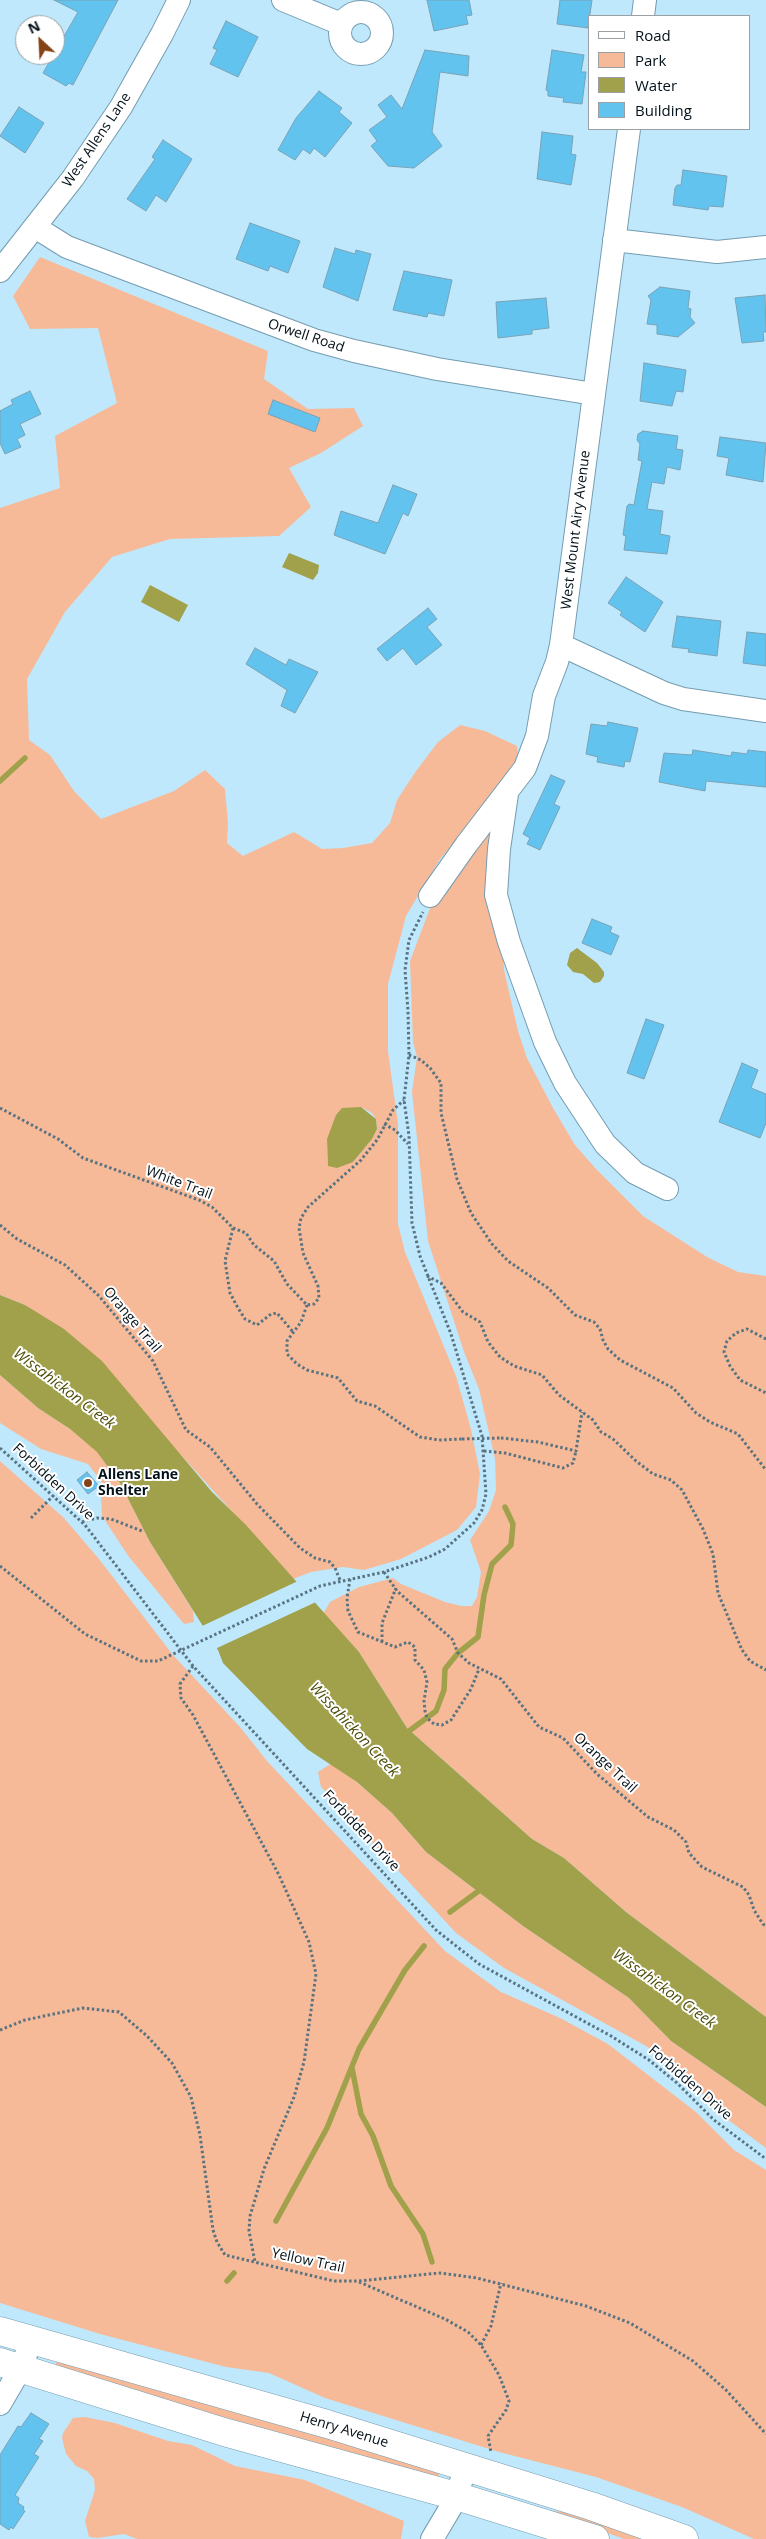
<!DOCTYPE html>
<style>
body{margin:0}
#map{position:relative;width:766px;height:2539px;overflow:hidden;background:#bfe8fd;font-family:"Open Sans",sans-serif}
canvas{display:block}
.legend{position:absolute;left:588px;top:15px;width:162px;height:115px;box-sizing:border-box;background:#fff;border:1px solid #9aa0a3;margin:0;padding:6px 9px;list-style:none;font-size:15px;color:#031118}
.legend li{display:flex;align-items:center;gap:10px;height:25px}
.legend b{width:25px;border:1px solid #9aa0a3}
.north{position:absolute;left:15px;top:15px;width:50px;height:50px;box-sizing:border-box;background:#fff;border:1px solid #9aa0a3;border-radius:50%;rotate:335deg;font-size:14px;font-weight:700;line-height:20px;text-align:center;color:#031118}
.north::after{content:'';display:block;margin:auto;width:18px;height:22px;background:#854215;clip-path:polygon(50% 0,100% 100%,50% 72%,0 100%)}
</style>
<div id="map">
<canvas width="766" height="2539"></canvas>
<ul class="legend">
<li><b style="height:6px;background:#fff"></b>Road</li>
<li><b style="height:14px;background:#f7ba99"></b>Park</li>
<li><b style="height:14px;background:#a0a14a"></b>Water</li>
<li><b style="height:14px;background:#62c3ef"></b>Building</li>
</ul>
<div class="north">N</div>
</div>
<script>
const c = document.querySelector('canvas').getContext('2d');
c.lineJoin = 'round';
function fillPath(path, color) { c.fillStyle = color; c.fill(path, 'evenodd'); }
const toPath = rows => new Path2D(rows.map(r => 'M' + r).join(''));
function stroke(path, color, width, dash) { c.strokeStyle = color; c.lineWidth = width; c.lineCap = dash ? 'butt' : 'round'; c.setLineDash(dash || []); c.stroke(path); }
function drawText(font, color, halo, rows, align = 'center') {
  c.font = font + ' "Open Sans",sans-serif'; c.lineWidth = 4; c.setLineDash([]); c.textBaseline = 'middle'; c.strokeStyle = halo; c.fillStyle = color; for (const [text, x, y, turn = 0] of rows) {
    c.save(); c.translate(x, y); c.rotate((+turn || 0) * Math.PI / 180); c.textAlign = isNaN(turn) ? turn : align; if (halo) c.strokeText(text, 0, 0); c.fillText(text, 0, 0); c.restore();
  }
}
const green = toPath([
 [40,257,268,351,264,379,308,409,354,408,363,426,321,453,289,468,311,507,279,536,170,539,112,557,65,612,27,679,29,740,50,755,74,791,101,819,174,791,205,770,225,789,228,823,227,843,243,856,294,832,322,849,343,848,372,843,390,823,397,800,416,771,438,742,460,725,485,731,517,746,518,758,507,779,440,859,406,916,388,984,388,1051,398,1124,398,1224,405,1252,456,1376,471,1429,480,1474,476,1507,457,1530,401,1559,364,1570,343,1567,311,1572,293,1579,181,1455,25,1305,0,1295,0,508,60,488,55,436,117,403,98,328,30,329,13,296],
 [361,1107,372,1113,376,1119,377,1129,372,1139,353,1162,328,1166,327,1139],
 [498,811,504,970,518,1031,527,1058,553,1108,575,1145,596,1169,643,1216,707,1257,738,1272,766,1276,766,2017,626,1912,564,1858,532,1839,407,1728,359,1652,323,1614,330,1602,359,1587,393,1578,401,1584,445,1602,461,1606,472,1606,477,1597,481,1572,470,1540,489,1511,496,1490,495,1459,479,1389,464,1352,428,1241,412,1092,417,1057,413,1042,410,961,432,903],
 [0,1375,38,1408,70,1429,97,1451,120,1483,150,1542,193,1611,194,1622,184,1624,129,1557,102,1516,101,1498,104,1485,88,1464,41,1449,0,1423],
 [0,1461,64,1518,99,1559,173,1655,240,1727,267,1761,445,1951,501,1992,560,2018,608,2044,696,2112,734,2150,766,2170,766,2539,754,2539,682,2507,596,2477,499,2452,325,2398,269,2373,226,2367,100,2334,0,2303],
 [332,1763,357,1782,392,1813,426,1852,523,1926,629,1998,671,2041,766,2107,766,2148,727,2119,687,2078,646,2046,504,1968,456,1933,321,1787,318,1772],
 [57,2361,190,2394,439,2472,439,2475,438,2477,341,2456,55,2366],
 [85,2417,115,2423,168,2441,192,2445,235,2466,305,2480,404,2521,401,2539,137,2539,124,2534,98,2538,89,2537,85,2521,95,2490,94,2479,87,2471,76,2466,66,2454,62,2438,63,2433,73,2418],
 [543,2510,584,2514,658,2539,624,2539]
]);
const water = toPath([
 [289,553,319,565,318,573,313,580,282,567],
 [150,585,188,605,179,622,141,602],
 [577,948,597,963,604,972,604,976,600,982,594,983,583,974,573,972,567,965,570,953],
 [361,1107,376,1119,377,1129,372,1139,353,1162,337,1168,328,1166,327,1139,336,1115,342,1108],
 [0,1295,25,1305,64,1329,102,1361,212,1492,246,1525,359,1652,407,1728,532,1839,564,1858,626,1912,766,2017,766,2107,671,2041,629,1998,523,1926,426,1852,392,1813,357,1782,307,1749,223,1663,218,1650,150,1542,120,1483,97,1452,70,1429,38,1408,0,1375]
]);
const pier = toPath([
 [298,1581,316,1602,215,1649,200,1627]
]);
const stream = toPath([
 [0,781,25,758],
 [405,1734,436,1711,444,1690,445,1669,458,1653,478,1637,484,1595,492,1564,511,1545,513,1524,505,1507],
 [450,1912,484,1887],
 [352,2068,361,2114,373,2136,391,2186,423,2234,432,2262],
 [276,2221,327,2128,359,2049,405,1970,424,1946],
 [227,2281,234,2273]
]);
const building = toPath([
 [54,0,118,0,73,85,69,83,66,86,43,73,78,12,54,0],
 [427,0,469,0,472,15,466,16,468,24,434,31,427,0],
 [560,0,592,0,588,28,557,24,560,0],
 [226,21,258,37,238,77,210,64,217,50,213,48,226,21],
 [425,50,469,56,468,76,440,72,432,132,442,146,414,168,388,166,371,146,377,141,369,130,387,117,378,105,391,95,402,109,425,50],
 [552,50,584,55,581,72,586,72,582,104,563,102,564,98,548,96,548,91,546,90,552,50],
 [319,91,342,108,339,112,352,123,325,157,314,148,310,154,303,149,295,160,278,150,296,118,319,91],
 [19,107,44,123,25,153,0,136,19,107],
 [542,132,573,136,571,154,576,155,571,185,537,179,542,132],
 [163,140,192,159,166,202,156,195,146,211,127,199,155,159,152,157,163,140],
 [683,170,727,176,723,207,709,206,708,210,673,205,675,188,677,185,681,185,683,170],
 [250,223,300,241,288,273,270,266,268,271,236,259,250,223],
 [335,248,355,254,356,250,371,254,358,301,323,287,335,248],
 [404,271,452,280,444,316,428,313,427,317,393,310,404,271],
 [660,287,690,291,688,308,691,309,690,317,695,323,678,337,657,334,657,325,647,324,651,300,648,296,660,287],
 [765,295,766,332,763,332,764,341,742,343,735,298,765,295],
 [546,298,549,328,532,330,532,334,498,338,496,302,546,298],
 [644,363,686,370,683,392,676,391,672,406,640,401,644,363],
 [30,391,41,414,20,424,25,435,17,439,21,447,5,454,0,443,0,411,13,404,11,400,30,391],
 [273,400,320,418,315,432,268,414,273,400],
 [643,431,678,436,676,449,683,450,680,470,667,467,664,484,652,482,647,509,663,511,660,534,670,536,667,554,624,550,626,536,623,535,627,506,629,504,634,505,642,461,638,460,640,444,637,440,638,434,643,431],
 [720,437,766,443,763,482,726,475,729,458,717,456,720,437],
 [393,485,417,494,408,516,403,513,385,554,334,535,341,511,378,523,393,485],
 [626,577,663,602,645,632,620,615,622,612,608,603,626,577],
 [428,608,437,619,427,627,442,645,416,665,403,648,387,661,377,649,428,608],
 [677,616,721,621,717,656,688,652,689,649,672,647,677,616],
 [747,632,766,634,766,666,743,663,747,632],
 [255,648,286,665,289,659,318,672,295,713,281,706,287,690,246,664,255,648],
 [608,722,638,728,630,762,625,761,624,767,597,762,598,757,586,754,591,724,607,726,608,722],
 [693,750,731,756,732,752,747,754,748,750,766,752,766,787,706,781,705,791,659,782,664,753,692,755,693,750],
 [551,775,565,781,554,804,560,807,540,850,527,844,530,838,523,834,551,775],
 [592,919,612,927,610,932,619,936,611,955,582,943,592,919],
 [646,1019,664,1025,644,1079,627,1073,646,1019],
 [742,1063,758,1070,751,1088,766,1094,766,1123,760,1138,719,1122,742,1063],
 [87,1472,99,1486,88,1494,77,1480,87,1472],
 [31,2413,49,2424,39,2439,43,2441,34,2454,39,2457,15,2495,19,2498,18,2503,24,2507,23,2510,25,2511,13,2529,11,2527,9,2530,0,2524,0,2455,18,2426,21,2427,31,2413]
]);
const path = toPath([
 [409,1055,421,1060,430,1068,441,1083,441,1113,457,1179,471,1213,492,1244,508,1261,548,1288,575,1315,594,1322,600,1329,603,1340,608,1349,620,1360,673,1388,696,1413,710,1422,738,1434,766,1470],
 [0,1108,58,1139,83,1158,199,1200,212,1207,233,1228,246,1233,254,1245,274,1261,287,1284,307,1305,314,1304,319,1298,318,1286,303,1253,299,1228,301,1218,308,1207,361,1160,377,1140,393,1110,404,1100],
 [384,1124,395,1130,408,1144],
 [0,1225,17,1239,65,1265,99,1296,153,1361,186,1430,210,1447,257,1504,300,1548,315,1558,330,1562,335,1568,340,1580],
 [233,1228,225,1261,230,1293,238,1308,245,1319,257,1325,271,1314,277,1313,293,1332],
 [427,1276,441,1283,463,1312,480,1322,488,1342,500,1357,514,1366,542,1375,559,1395,593,1420,601,1432,613,1439,636,1461,653,1474,671,1480,682,1490,703,1529,713,1554,718,1593,742,1650,750,1661,766,1670],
 [307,1305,301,1322,287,1341,287,1354,297,1364,307,1370,338,1378,357,1401,375,1406,420,1437,439,1440,462,1439],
 [766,1339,747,1329,736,1333,727,1341,724,1352,730,1366,740,1380,766,1393],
 [501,1438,538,1442,576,1451,582,1412],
 [0,1448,85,1525,193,1666,436,1930,479,1964,611,2036,649,2060,677,2083,714,2120,766,2159],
 [484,1451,505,1453,563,1468,573,1463,576,1451],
 [31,1518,54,1495],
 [82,1522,97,1518,111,1519,142,1531],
 [0,1566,85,1634,141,1661,158,1661,320,1586,384,1572,429,1557,445,1549,474,1523,482,1510,486,1494,482,1436,451,1334,420,1256,412,1223,409,1136,404,1100,409,1055,408,1011,405,970,409,940,423,912],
 [384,1572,397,1591,452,1639,458,1653,469,1663,501,1679,539,1727,563,1738,597,1774,648,1817,674,1830,686,1842,689,1853,702,1867,743,1887,749,1895,754,1910,763,1924,766,1926],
 [350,1579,347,1598,348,1611,358,1632,395,1647,408,1642,415,1647,415,1660,424,1670,427,1682,424,1701,425,1711,427,1718,434,1724,442,1725,451,1720,471,1689,479,1669],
 [382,1642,382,1623,396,1588],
 [193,1666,180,1684,181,1698,193,1715,279,1875,309,1942,316,1974,304,2062,294,2097,264,2169,250,2216,249,2231,255,2262],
 [0,2030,25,2020,83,2008,119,2012,147,2036,172,2063,191,2097,200,2135,213,2230,217,2242,225,2255,334,2281,358,2281,440,2273,477,2278,586,2306,630,2323,693,2361,726,2390,766,2434],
 [359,2282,445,2319,468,2332,481,2345,499,2375,509,2401,506,2410,488,2436,491,2452],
 [481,2345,491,2326,501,2283]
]);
const minor = toPath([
 [283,0,341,24],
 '340 33a21 21 0 1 1 42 0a21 21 0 1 1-42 0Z',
 [643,16,645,0],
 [35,227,67,247,314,340,354,351,437,369,594,394],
 [614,240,717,252,766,247],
 [0,271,73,178,121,107,162,34,179,0],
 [561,645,664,693,683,699,766,711],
 [507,794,499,849,496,895,509,942,545,1042,565,1083,605,1144,635,1173,667,1189],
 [430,896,466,845,525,768,537,736,544,696,557,662,561,645,629,129],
 [0,2404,21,2368,31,2341],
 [432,2539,451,2507,466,2469]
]);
const major = toPath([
 [0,2331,327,2424,591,2506,684,2539],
 [0,2362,224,2432,456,2496,595,2539]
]);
const pathBridge = toPath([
 [462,1439,501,1438]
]);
const markers = [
 [88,1483,5,"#854215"]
];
const streetNames = [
 ["West Allens Lane",97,140,-56],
 ["Orwell Road",306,336,18],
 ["West Mount Airy Avenue",576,530,-83],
 ["White Trail",179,1183,21],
 ["Orange Trail",132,1320,50],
 ["Forbidden Drive",53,1482,43],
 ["Orange Trail",605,1763,43],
 ["Forbidden Drive",361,1831,47],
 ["Forbidden Drive",690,2083,41],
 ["Yellow Trail",308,2261,12],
 ["Henry Avenue",344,2430,17]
];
const poiNames = [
 ["Allens Lane",98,1475],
 ["Shelter",98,1491]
];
const waterNames = [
 ["Wissahickon Creek",64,1389,37],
 ["Wissahickon Creek",354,1730,47],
 ["Wissahickon Creek",664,1989,36]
];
fillPath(green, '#f7ba99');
fillPath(water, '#a0a14a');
fillPath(pier, '#bfe8fd');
stroke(stream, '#a0a14a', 5.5);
fillPath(building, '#62c3ef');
stroke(building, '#7aa2b5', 1);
stroke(minor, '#759caf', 24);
stroke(major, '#759caf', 29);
stroke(path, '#597380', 3, [2.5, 2.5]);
stroke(minor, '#fff', 22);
stroke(major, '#fff', 28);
stroke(pathBridge, '#597380', 3, [2.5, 2.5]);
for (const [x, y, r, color] of markers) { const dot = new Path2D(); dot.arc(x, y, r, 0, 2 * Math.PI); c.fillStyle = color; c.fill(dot); stroke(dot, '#fff', 2); }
drawText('14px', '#031118', '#fff', streetNames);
drawText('bold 14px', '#031118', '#fff', poiNames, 'left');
drawText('italic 15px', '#4e4e0a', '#fff', waterNames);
</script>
